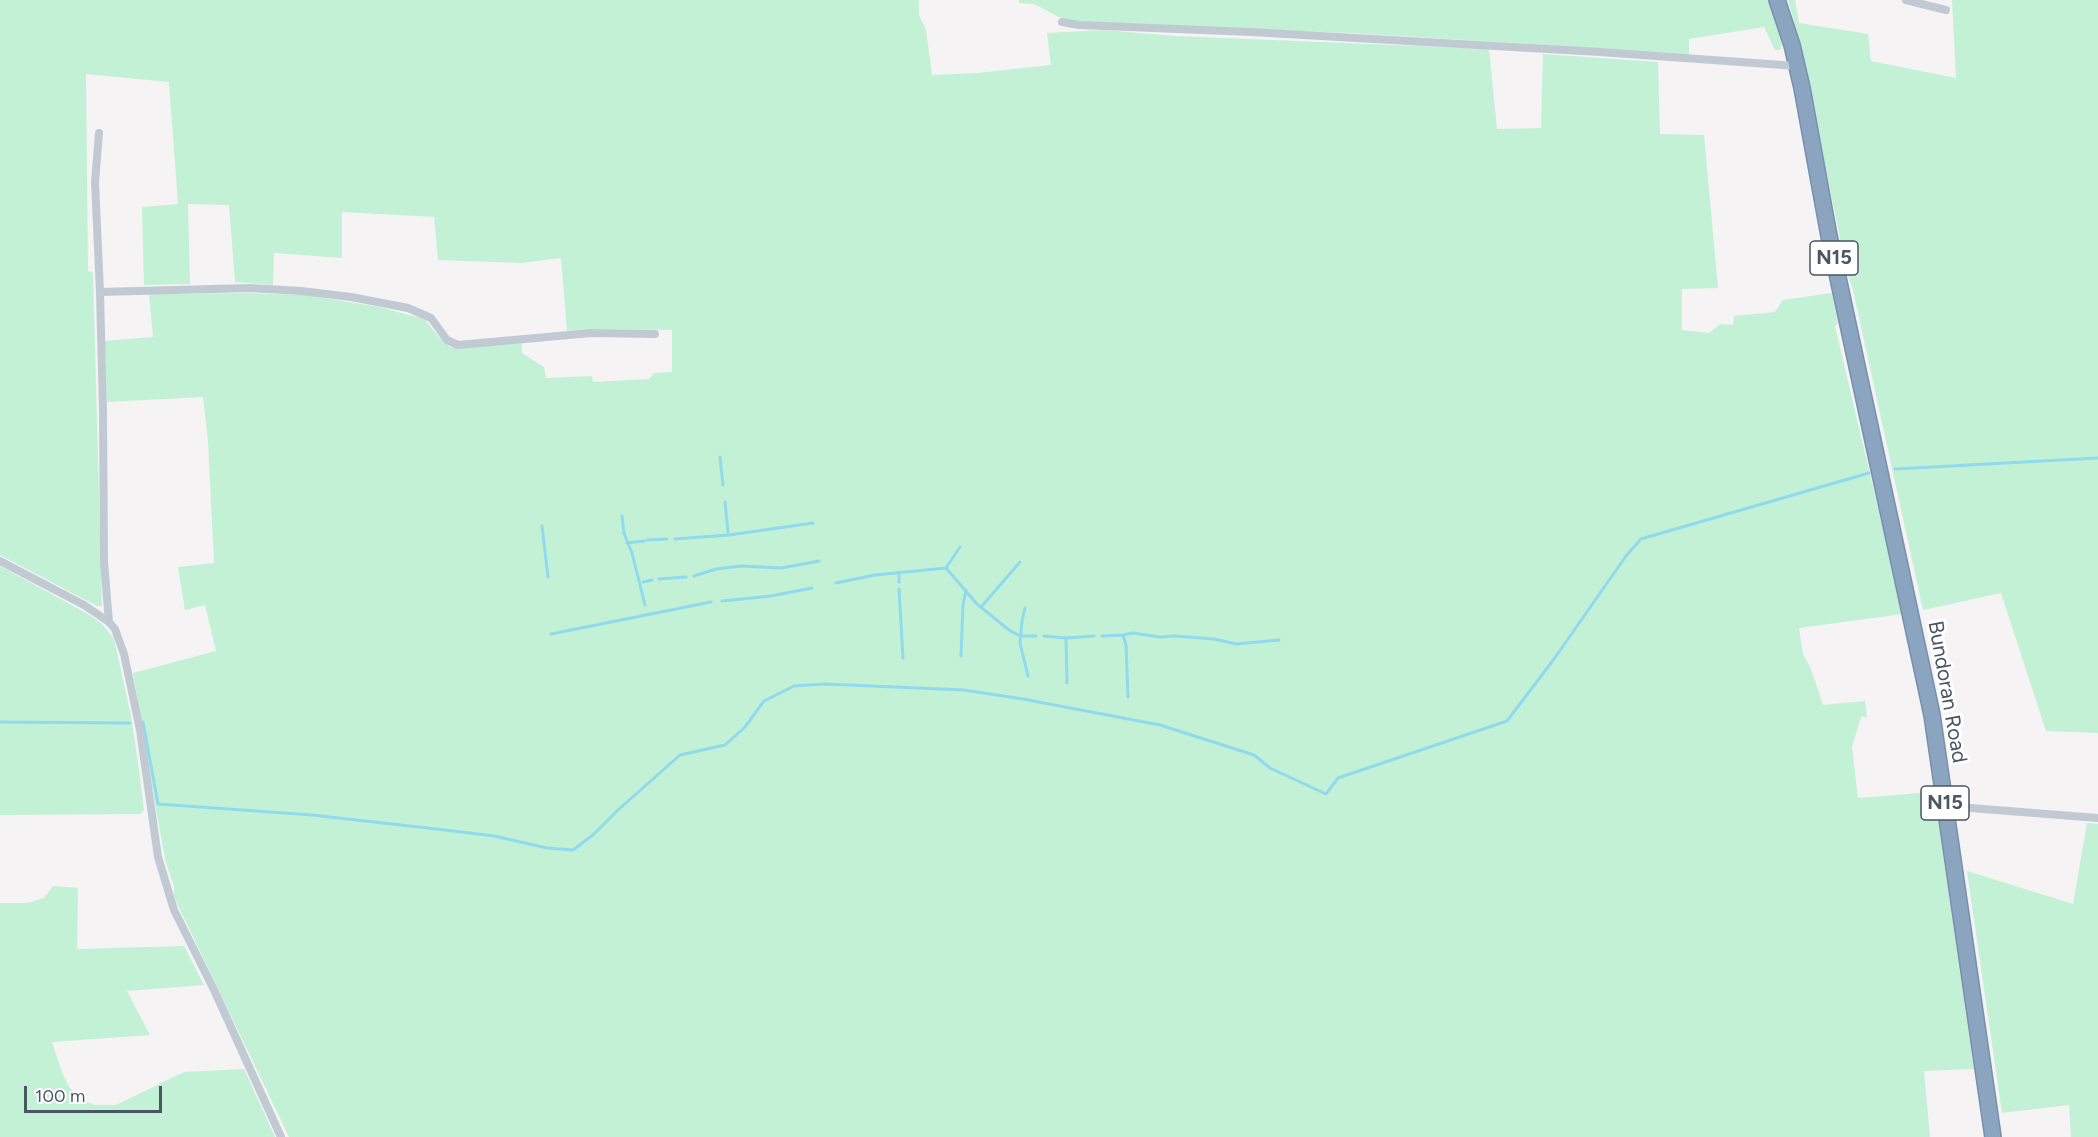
<!DOCTYPE html>
<style>
body{margin:0}
#map{position:relative;width:2098px;height:1137px;overflow:hidden;background:#f5f3f3;font-family:Figtree,sans-serif}
canvas{display:block}
.scale{position:absolute;left:24px;top:1086px;width:138px;height:27px;box-sizing:border-box;border:3px solid #4a5661;border-top:0;padding-left:8px;font-size:18px;line-height:21px;white-space:nowrap;color:#4a5661;-webkit-text-stroke:4px #fff;paint-order:stroke}
</style>
<div id="map">
<canvas width="2098" height="1137"></canvas>
<div class="scale">100 m</div>
</div>
<script>
const c = document.querySelector('canvas').getContext('2d');
c.lineJoin = 'round';
function fillPath(path, color) { c.fillStyle = color; c.fill(path, 'evenodd'); }
const toPath = rows => new Path2D(rows.map(r => 'M' + r).join(''));
function stroke(path, color, width, dash) { c.strokeStyle = color; c.lineWidth = width; c.lineCap = dash ? 'butt' : 'round'; c.setLineDash(dash || []); c.stroke(path); }
function drawText(font, color, halo, rows, align = 'center') {
  c.font = font + ' Figtree,sans-serif'; c.lineWidth = 6; c.setLineDash([]); c.textBaseline = 'middle'; c.strokeStyle = halo; c.fillStyle = color; for (const [text, x, y, turn = 0] of rows) {
    c.save(); c.translate(x, y); c.rotate((+turn || 0) * Math.PI / 180); c.textAlign = isNaN(turn) ? turn : align; if (halo) c.strokeText(text, 0, 0); c.fillText(text, 0, 0); c.restore();
  }
}
const green = toPath([
 [0,0,919,0,919,15,926,30,932,75,977,73,1051,65,1047,33,1104,30,1176,36,1489,49,1497,129,1541,128,1543,54,1658,62,1660,134,1704,135,1718,288,1682,289,1682,330,1709,333,1720,324,1733,325,1734,316,1775,312,1783,300,1832,293,1838,323,1835,326,1903,614,1799,628,1803,654,1811,669,1823,705,1865,701,1867,717,1861,717,1852,747,1858,798,1934,792,1974,1069,1924,1071,1930,1137,289,1137,174,897,174,886,166,863,156,810,133,673,216,651,205,605,185,610,178,567,214,563,208,441,203,397,107,402,105,341,153,337,149,294,244,293,305,295,379,307,424,319,439,337,450,347,522,343,522,353,544,367,546,378,592,376,593,382,649,379,654,373,672,372,672,330,591,329,567,331,561,258,521,263,438,260,434,217,342,212,342,258,274,253,273,285,235,282,229,205,188,204,190,284,144,285,142,207,178,204,169,82,86,74,88,271,93,273,102,606,97,606,0,555],
 [1019,0,1769,0,1782,45,1780,50,1775,50,1764,27,1689,39,1689,56,1532,44,1350,33,1084,22,1063,19,1034,4,1019,3],
 [1788,0,1795,0,1799,23,1868,34,1871,61,1956,78,1952,0,2098,0,2098,733,2046,731,2001,593,1923,610,1853,290,1847,272,1799,38],
 [0,566,88,614,102,624,114,639,131,716,139,770,144,810,140,814,0,815],
 [2087,823,2098,824,2098,1137,2071,1137,2069,1105,2002,1113,1967,871,2073,904],
 [53,886,78,888,77,949,184,946,204,985,127,991,150,1035,52,1042,62,1072,69,1087,80,1099,94,1105,116,1105,184,1072,244,1069,275,1137,0,1137,0,903,27,903,44,898]
]);
const stream = toPath([
 [720,457,723,485],
 [1895,469,2098,458],
 [725,502,728,532],
 [622,516,624,533,632,553,645,605],
 [542,526,548,577],
 [675,539,729,535,813,523],
 [647,540,667,539],
 [627,543,644,541],
 [946,568,977,604,1009,630,1020,636,1036,636],
 [899,572,899,582],
 [694,576,716,569,741,566,781,568,819,561],
 [659,579,686,577],
 [643,582,652,580],
 [836,583,875,575,946,568,960,547],
 [899,589,903,658],
 [722,601,771,596,812,588],
 [981,607,1020,562],
 [1025,608,1022,621,1020,643,1028,676],
 [551,634,711,602],
 [1123,635,1133,633,1160,637,1175,636,1214,639,1236,644,1279,640],
 [1044,636,1066,638,1094,636],
 [1102,636,1123,635,1126,645,1128,697],
 [1066,638,1067,683],
 [961,656,963,605,966,590],
 [0,722,130,723],
 [143,722,158,804,312,815,445,830,494,836,547,848,573,850,594,834,618,810,680,755,725,745,745,727,764,701,794,686,825,684,964,690,1023,699,1160,725,1254,755,1270,768,1326,794,1338,778,1507,721,1554,659,1626,556,1641,539,1869,473]
]);
const street = toPath([
 [1906,0,1946,10],
 [1062,22,1079,25,1251,32,1600,52,1797,66],
 [99,133,95,182,100,292],
 [0,561,84,605,109,622,115,629,124,654,140,730,158,857,174,910,215,992,281,1137],
 [109,622,104,562,103,410,100,292,250,288,301,291,351,297,408,308,431,318,447,340,458,345,591,333,655,334],
 [1945,806,2098,818]
]);
const highway = toPath([
 [1777,0,1792,45,1802,88,1829,236,1932,715,1993,1137]
]);
const shields = [
 [1834,258,48],
 [1945,803,48]
];
const shieldNames = [
 ["N15",1834,258],
 ["N15",1945,803]
];
const streetNames = [
 ["Bundoran Road",1947,692,80]
];
fillPath(green, '#c3f1d5');
stroke(stream, '#90daee', 3);
stroke(highway, '#7690ad', 18);
stroke(street, '#c1cad2', 8);
stroke(highway, '#8ba5c1', 15);
for (const [x, y, w] of shields) { const box = new Path2D(); box.roundRect(x - w / 2, y - 17, w, 34, 4.5); c.fillStyle = '#fff'; c.fill(box); stroke(box, '#4a5661', 1.5); }
drawText('bold 20px', '#4a5661', null, shieldNames);
drawText('21px', '#4a5661', '#fff', streetNames);
</script>
